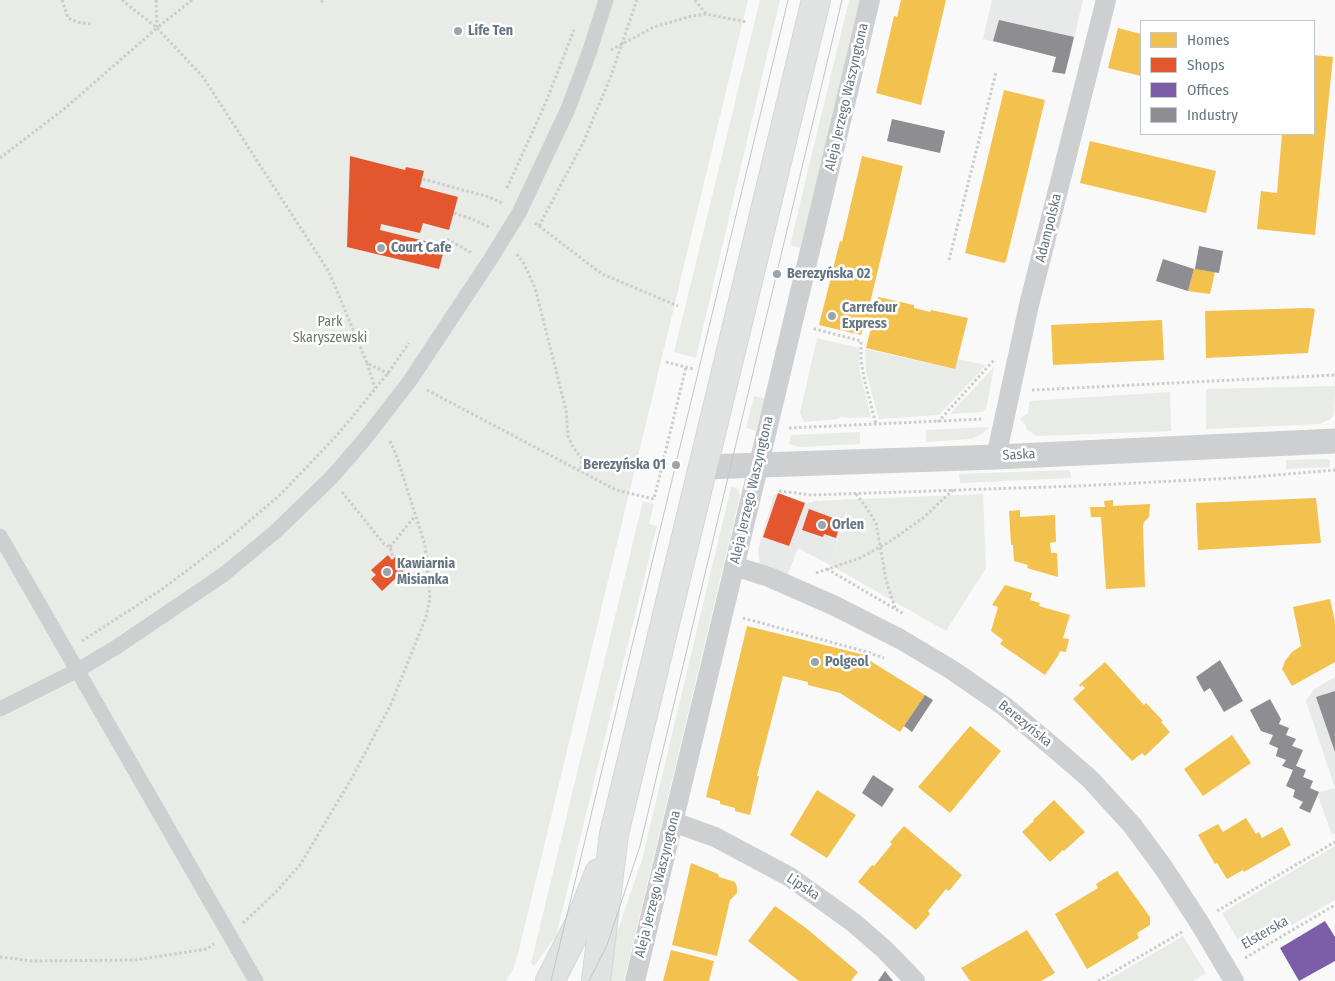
<!DOCTYPE html>
<meta charset="utf-8">
<style>
body{margin:0}
#map{position:relative;width:1335px;height:981px;overflow:hidden;background:#f9f9f9;font-family:"Fira Sans Condensed",sans-serif}
canvas{display:block}
.legend{position:absolute;left:1140px;top:20px;width:175px;height:115px;box-sizing:border-box;background:#fff;border:1px solid #c1c8cd;margin:0;padding:6px 9px;list-style:none;font-size:15px;color:#657683}
.legend li{display:flex;align-items:center;gap:10px;height:25px}
.legend b{width:25px;border:1px solid #c1c8cd}
</style>
<div id="map">
<canvas width="1335" height="981"></canvas>
<ul class="legend">
<li><b style="height:14px;background:#f2c14e"></b>Homes</li>
<li><b style="height:14px;background:#e4572e"></b>Shops</li>
<li><b style="height:14px;background:#7b5ea7"></b>Offices</li>
<li><b style="height:14px;background:#8d8d92"></b>Industry</li>
</ul>
</div>
<script>
const c = document.querySelector('canvas').getContext('2d');
c.lineJoin = 'round';
function fillPath(path, color) { c.fillStyle = color; c.fill(path, 'evenodd'); }
const toPath = rows => new Path2D(rows.map(r => 'M' + r).join(''));
function stroke(path, color, width, dash) { c.strokeStyle = color; c.lineWidth = width; c.lineCap = dash ? 'butt' : 'round'; c.setLineDash(dash || []); c.stroke(path); }
function drawText(font, color, halo, rows, align = 'center') {
  c.font = font + ' "Fira Sans Condensed",sans-serif'; c.lineWidth = 5; c.setLineDash([]); c.textBaseline = 'middle'; c.strokeStyle = halo; c.fillStyle = color; for (const [text, x, y, turn = 0] of rows) {
    c.save(); c.translate(x, y); c.rotate((+turn || 0) * Math.PI / 180); c.textAlign = isNaN(turn) ? turn : align; if (halo) c.strokeText(text, 0, 0); c.fillText(text, 0, 0); c.restore();
  }
}
const built = toPath([
 [992,0,1083,0,1069,60,983,39],
 [778,493,805,503,850,499,830,565,798,548,787,577,760,567,758,549,774,495],
 [1335,677,1335,833,1332,835,1318,796,1319,792,1335,788,1306,701,1314,689]
]);
const green = toPath([
 [0,0,748,0,518,954,513,969,506,981,0,981],
 [760,0,780,0,696,358,674,352],
 [849,0,860,0,800,248,790,245],
 [817,338,859,348,860,372,871,417,848,418,841,417,837,419,804,422,800,413],
 [865,349,954,369,957,359,986,365,939,415,879,419,866,372],
 [994,367,986,410,981,412,950,414],
 [1335,386,1334,414,1331,419,1321,423,1321,424,1206,429,1206,389],
 [1170,392,1171,431,1037,436,1026,429,1027,427,1020,419,1028,413,1030,401],
 [754,396,764,398,756,431,746,428],
 [989,427,982,434,971,439,926,442,926,430],
 [860,432,860,444,798,447,789,444,791,435],
 [1327,459,1330,460,1330,467,1286,469,1286,460],
 [1068,470,1071,473,1071,478,960,483,959,474],
 [731,487,737,488,740,496,624,981,609,981,614,941,642,860],
 [983,494,986,568,946,631,830,565,847,512,827,510,826,512,811,506,813,501],
 [643,501,654,504,649,524,657,526,556,936,534,966,531,963],
 [1335,846,1335,900,1245,952,1222,913],
 [1183,936,1206,973,1193,981,1106,981]
]);
const homes = toPath([
 [901,0,946,0,921,105,876,93,894,16,897,17],
 [1118,28,1141,34,1141,76,1108,68],
 [1314,55,1333,57,1315,235,1257,229,1261,191,1277,193,1282,134,1314,134],
 [1004,90,1045,100,1006,261,1004,263,965,253],
 [1090,141,1216,171,1206,213,1080,183],
 [862,156,903,166,870,303,877,304,878,297,914,305,914,308,930,312,931,310,968,318,955,369,866,348,872,324,865,322,861,335,819,325,840,241,842,242],
 [1194,269,1215,272,1210,294,1188,291],
 [1309,308,1315,309,1308,353,1206,358,1205,311],
 [1162,320,1164,360,1053,365,1051,325],
 [1316,498,1321,543,1198,550,1196,503],
 [1113,500,1113,506,1150,504,1149,517,1144,522,1143,526,1145,587,1106,589,1101,517,1091,517,1090,507,1105,507,1104,501],
 [1020,510,1020,517,1055,515,1056,542,1050,543,1051,553,1057,553,1058,577,1027,568,1028,565,1014,561,1013,545,1011,545,1009,511],
 [1005,585,1032,593,1030,600,1040,603,1039,606,1070,615,1063,638,1069,639,1066,652,1060,651,1058,656,1045,675,1000,644,1003,640,991,631,998,607,992,605],
 [1330,599,1335,622,1335,662,1292,686,1282,669,1285,661,1292,652,1301,646,1293,607],
 [747,626,865,655,864,657,925,695,900,732,840,693,808,685,808,682,783,676,757,776,759,776,750,815,735,811,735,808,720,804,720,801,706,797],
 [1105,662,1144,705,1146,703,1163,721,1161,722,1170,732,1145,756,1142,753,1132,761,1073,699,1085,688,1082,685,1081,687,1079,685],
 [970,726,1001,751,950,813,918,787],
 [1232,735,1251,763,1203,796,1184,769],
 [817,790,856,815,827,858,790,835],
 [1054,800,1085,832,1064,851,1063,850,1050,862,1022,832,1034,821,1033,820],
 [1246,818,1256,834,1259,832,1262,838,1282,827,1291,845,1244,872,1243,870,1227,879,1217,863,1215,864,1198,835,1218,824,1223,832],
 [904,826,962,875,949,891,946,889,928,911,930,914,916,930,858,882,872,865,874,866,892,844,890,842],
 [691,863,718,874,719,877,732,881,735,882,737,887,737,893,730,900,717,956,672,945],
 [1117,871,1150,917,1150,925,1137,933,1139,938,1087,969,1055,914,1098,888,1096,884],
 [775,906,806,928,858,972,851,981,799,981,748,941],
 [1027,930,1055,973,1041,981,970,981,961,968],
 [671,950,714,961,709,981,663,981]
]);
const shops = toPath([
 [350,156,405,170,406,167,424,171,420,187,458,197,449,230,423,223,420,233,381,224,380,230,445,246,439,269,347,247],
 [778,493,805,503,789,546,763,537],
 [809,509,841,521,836,538,824,534,823,537,802,530],
 [388,555,392,560,396,556,408,567,382,591,371,579,376,575,371,570]
]);
const offices = toPath([
 [1325,921,1335,937,1335,961,1299,981,1280,948]
]);
const industry = toPath([
 [999,20,1074,37,1065,74,1052,72,1056,57,993,41],
 [892,119,945,131,940,153,887,141],
 [1199,246,1223,251,1219,273,1195,269],
 [1163,259,1194,269,1188,291,1156,281],
 [1220,660,1243,701,1224,712,1210,688,1204,692,1196,677],
 [1335,691,1335,752,1316,697],
 [925,695,933,700,912,732,904,726],
 [1270,699,1281,719,1279,724,1289,728,1286,735,1296,739,1292,746,1303,750,1296,766,1306,770,1303,777,1313,781,1310,788,1319,792,1310,813,1299,808,1303,802,1293,797,1295,790,1286,786,1293,770,1282,766,1286,760,1276,756,1278,748,1269,744,1273,735,1261,731,1250,710],
 [873,775,894,789,882,807,862,793],
 [885,971,893,981,878,981]
]);
const path = toPath([
 [62,0,68,18,77,22,91,24],
 [122,0,157,28],
 [156,0,157,28],
 [192,0,157,28,203,77,329,272,367,363,389,374],
 [695,0,706,14],
 [321,2,323,0],
 [611,50,654,27,692,16,706,14,747,22],
 [0,158,64,109,157,28],
 [423,179,489,197,502,203],
 [507,188,546,102,574,30],
 [454,213,472,219,489,227],
 [535,223,602,274,678,306],
 [539,226,583,143,611,76,637,0],
 [447,239,472,253],
 [517,254,524,264,535,288,566,410,568,436,573,447,582,459,581,471],
 [949,260,996,72],
 [814,330,815,329,861,341,861,360,864,378,876,424],
 [666,362,693,369],
 [367,363,375,388],
 [427,390,616,490,654,499,686,367],
 [1032,390,1335,375],
 [938,422,994,360],
 [789,428,983,419],
 [779,491,812,495,1078,486,1253,477,1335,470],
 [342,492,384,544,390,547,393,558],
 [856,494,866,507,876,523,886,580,895,608],
 [390,547,415,516],
 [827,569,904,614],
 [816,573,860,558,889,542,923,518,954,489],
 [743,618,867,652,884,658],
 [82,641,161,590,226,541,281,494,339,433,388,373,409,343],
 [1217,911,1335,842],
 [243,923,275,893,300,865,353,776,392,702,426,617,430,598,425,545,396,454,389,439],
 [0,957,33,961,135,960,207,949,214,944],
 [1245,958,1335,905],
 [1098,981,1182,932]
]);
const pedestrian = toPath([
 [0,536,256,981],
 [0,709,78,670,115,648,223,575,275,532,331,478,364,440,409,382,488,263,519,213,568,109,589,53,606,0]
]);
const minor = toPath([
 [996,457,1029,305,1106,0],
 [734,566,769,577,835,606,900,639,952,670,1004,706,1053,747,1090,779,1132,825,1163,867,1199,922,1234,981],
 [673,822,715,837,790,877,854,923,885,950,915,981],
 [635,981,870,0]
]);
const tertiary = toPath([
 [703,467,996,457,1335,441]
]);
const secondary = toPath([
 [550,981,580,922,599,873],
 [596,981,614,834,816,0]
]);
const tram = toPath([
 [551,981,788,0],
 [589,981,607,945,640,846,842,0]
]);
const markers = [
 [458,31,5,"#99a4ac"],
 [381,248,5,"#99a4ac"],
 [777,274,5,"#99a4ac"],
 [832,316,5,"#99a4ac"],
 [676,465,5,"#99a4ac"],
 [822,525,5,"#99a4ac"],
 [387,572,5,"#99a4ac"],
 [815,662,5,"#99a4ac"]
];
const poiNames = [
 ["Life Ten",468,31],
 ["Court Cafe",391,248],
 ["Berezyńska 02",787,274],
 ["Carrefour",842,308],
 ["Express",842,324],
 ["Berezyńska 01",666,465,"right"],
 ["Orlen",832,525],
 ["Kawiarnia",397,564],
 ["Misianka",397,580],
 ["Polgeol",825,662]
];
const streetNames = [
 ["Aleja Jerzego Waszyngtona",847,97,-77],
 ["Adampolska",1049,228,-76],
 ["Saska",1019,455,-3],
 ["Aleja Jerzego Waszyngtona",752,490,-77],
 ["Berezyńska",1025,724,39],
 ["Aleja Jerzego Waszyngtona",658,884,-76],
 ["Lipska",803,887,33],
 ["Elsterska",1265,933,-30]
];
const parkNames = [
 ["Park",330,322],
 ["Skaryszewski",330,338]
];
fillPath(built, '#e8e9e9');
fillPath(green, '#e8ebe6');
fillPath(homes, '#f2c14e');
fillPath(shops, '#e4572e');
fillPath(offices, '#7b5ea7');
fillPath(industry, '#8d8d92');
stroke(secondary, '#d5d6d7', 30);
stroke(path, '#cbcccd', 3, [2.5, 2.5]);
stroke(pedestrian, '#cecfd0', 15);
stroke(minor, '#cecfd0', 20);
stroke(tertiary, '#cecfd0', 25);
stroke(secondary, '#e1e2e2', 28);
stroke(tram, '#c3c5c6', 1);
for (const [x, y, r, color] of markers) { const dot = new Path2D(); dot.arc(x, y, r, 0, 2 * Math.PI); c.fillStyle = color; c.fill(dot); stroke(dot, '#fff', 2); }
drawText('bold 14px', '#657683', '#fff', poiNames, 'left');
drawText('14px', '#657683', '#fff', streetNames);
drawText('14px', '#687a64', '#fff', parkNames);
</script>
